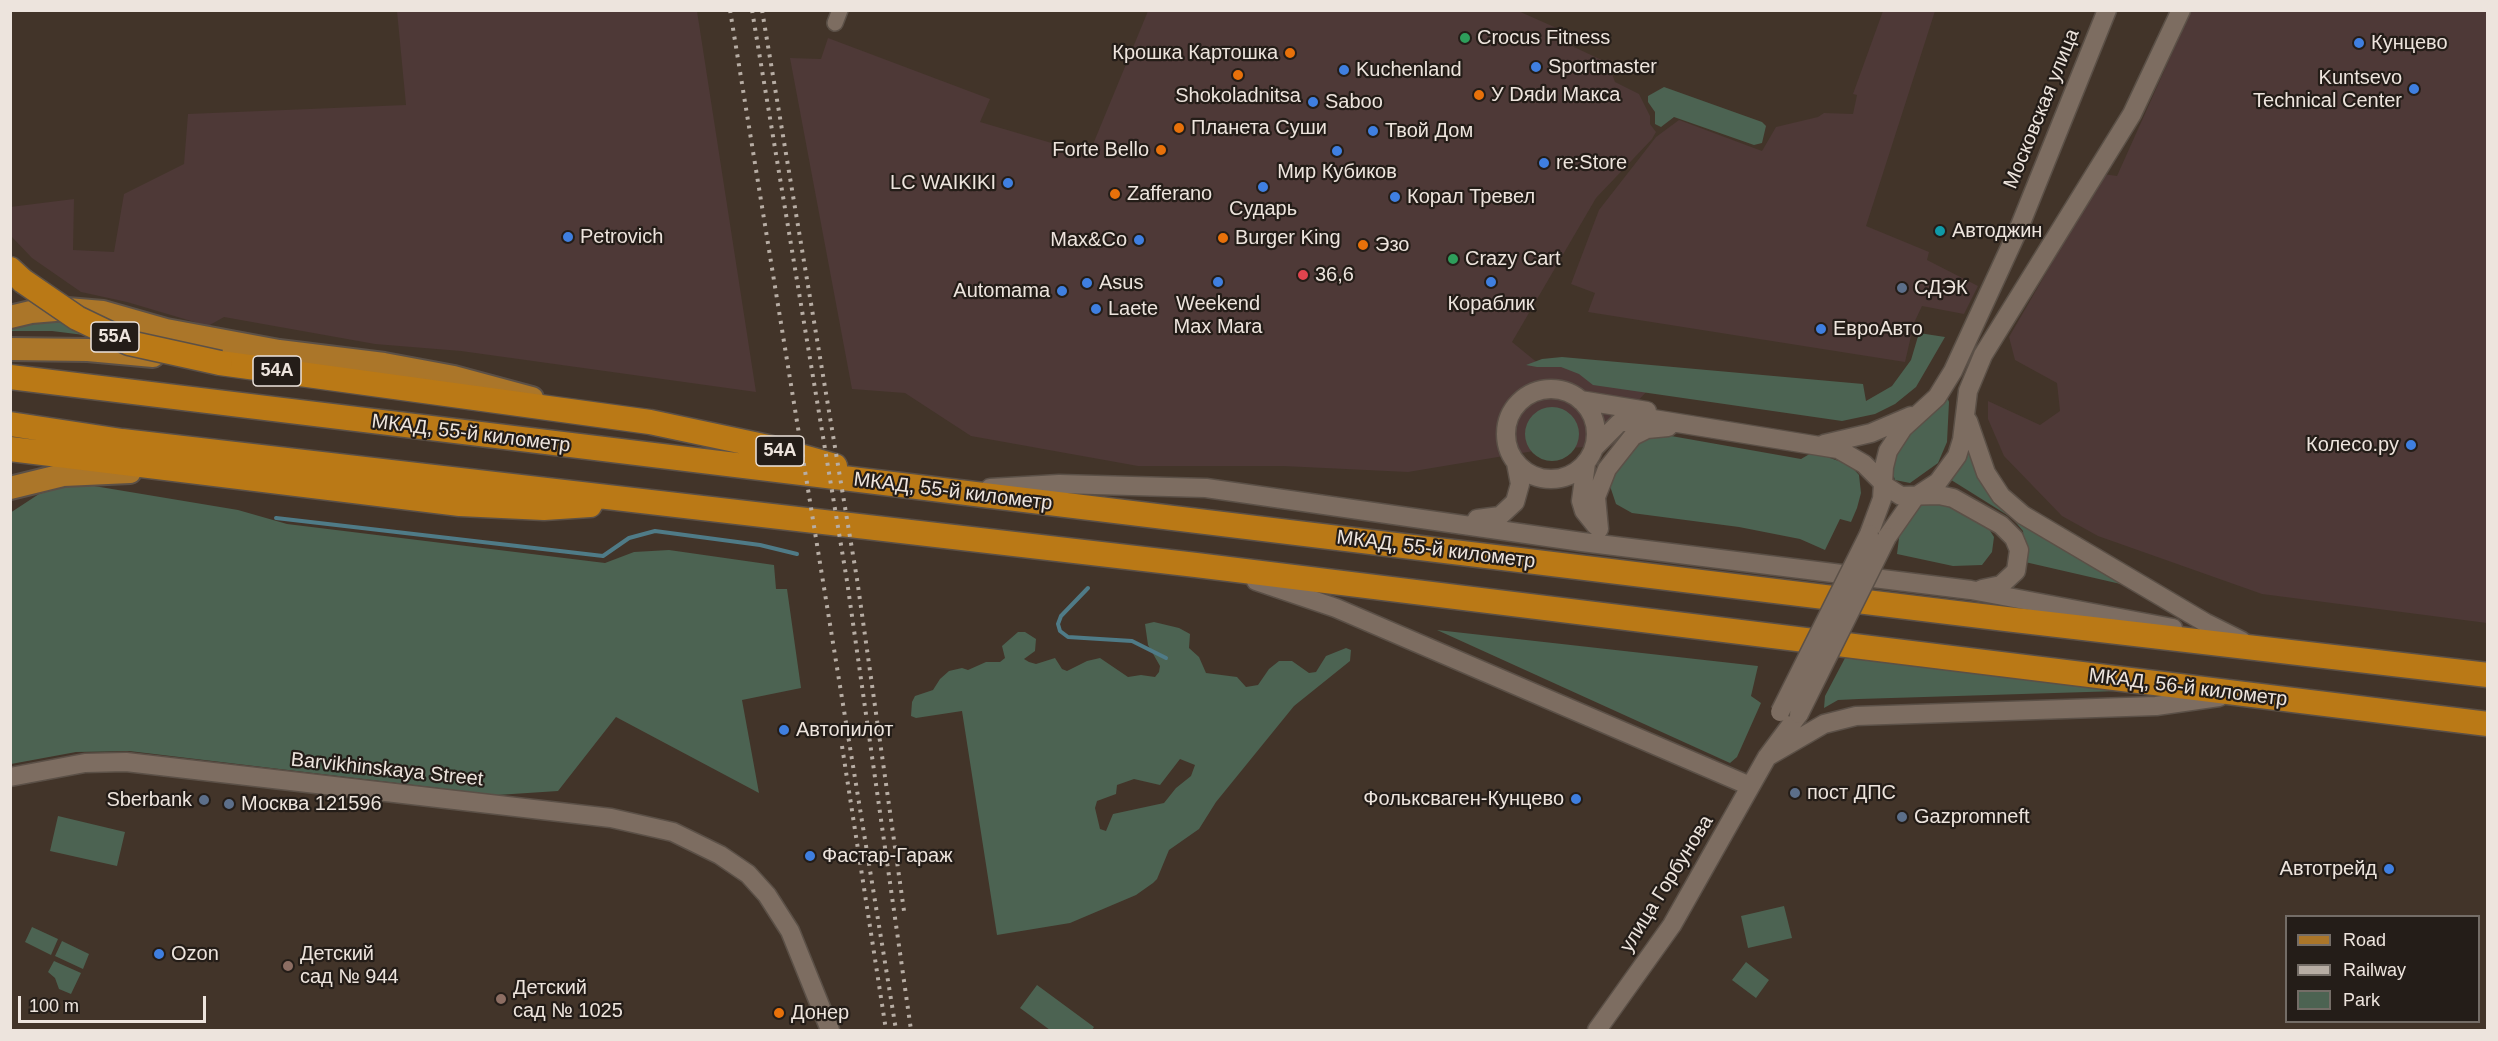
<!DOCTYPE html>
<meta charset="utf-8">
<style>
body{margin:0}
#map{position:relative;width:2498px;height:1041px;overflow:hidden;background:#423429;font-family:Helvetica,sans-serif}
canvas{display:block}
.frame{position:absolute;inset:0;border:12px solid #ede4dd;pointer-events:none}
.legend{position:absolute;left:2285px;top:915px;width:195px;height:108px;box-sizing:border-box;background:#241d18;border:2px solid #746d67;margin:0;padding:8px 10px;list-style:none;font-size:18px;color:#ede4dd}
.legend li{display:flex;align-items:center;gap:12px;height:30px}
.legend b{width:30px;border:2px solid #746d67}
.scale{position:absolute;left:18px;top:996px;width:188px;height:27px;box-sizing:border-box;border:3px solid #ede4dd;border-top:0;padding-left:8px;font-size:18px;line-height:21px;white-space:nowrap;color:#ede4dd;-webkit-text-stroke:4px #241d18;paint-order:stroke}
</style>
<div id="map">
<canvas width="2498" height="1041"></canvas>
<div class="frame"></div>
<ul class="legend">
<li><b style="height:8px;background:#ab7629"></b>Road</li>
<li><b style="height:8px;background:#b7ada4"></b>Railway</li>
<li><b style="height:16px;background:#4c6352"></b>Park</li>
</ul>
<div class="scale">100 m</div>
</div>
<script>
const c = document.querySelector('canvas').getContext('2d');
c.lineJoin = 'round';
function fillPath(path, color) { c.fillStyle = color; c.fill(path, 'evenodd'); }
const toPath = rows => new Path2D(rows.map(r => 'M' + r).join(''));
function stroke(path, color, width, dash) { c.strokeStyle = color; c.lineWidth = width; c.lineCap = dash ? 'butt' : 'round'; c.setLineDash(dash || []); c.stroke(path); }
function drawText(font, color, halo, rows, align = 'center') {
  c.font = font + ' Helvetica,sans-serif'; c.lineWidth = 4.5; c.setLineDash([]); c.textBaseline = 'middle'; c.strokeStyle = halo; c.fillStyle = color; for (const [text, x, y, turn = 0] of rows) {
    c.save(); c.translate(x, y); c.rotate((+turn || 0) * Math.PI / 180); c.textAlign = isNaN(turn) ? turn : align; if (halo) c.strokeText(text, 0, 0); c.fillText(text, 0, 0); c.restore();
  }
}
const commercial = toPath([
 [1516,10,1561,30,1557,39,1608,63,1615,82,1639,94,1650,116,1650,124,1656,132,1652,139,1596,198,1512,342,1539,364,1575,359,1648,390,1634,405,1629,445,1546,449,1408,472,1283,466,1138,466,971,436,905,393,852,389,790,58,821,59,828,38,990,99,980,122,1089,154,1148,11],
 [397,11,697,11,756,392,461,351,375,344,224,317,208,326,127,302,81,292,32,258,11,236,10,207,74,199,73,250,114,252,124,194,184,164,188,114,406,105],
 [1883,11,1935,11,1866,226,1929,252,1927,260,1978,286,1964,314,1922,306,1914,323,1905,362,1588,312,1595,293,1571,284,1599,210,1656,137,1679,120,1762,151,1776,127,1818,117,1824,113,1853,114,1857,95,1853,94],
 [2191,11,2487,11,2487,623,2262,594,2098,536,2062,516,2004,456,1988,419,1988,401,2040,425,2060,411,2057,383,2015,360,2009,337,2060,249,2059,246,2103,174,2117,176]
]);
const green = toPath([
 [1664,87,1762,122,1766,126,1762,143,1754,145,1674,117,1661,127,1655,124,1655,112,1648,102,1648,96],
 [56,317,92,336,52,331,11,331,11,323],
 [1919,333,1945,337,1916,387,1895,404,1875,414,1842,421,1593,385,1579,374,1561,367,1537,367,1526,365,1542,359,1562,357,1863,384,1866,401,1892,386,1911,360],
 [1945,392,1949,402,1947,442,1938,463,1910,483,1895,480,1891,468,1898,445],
 '1525 434a27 27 0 1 1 54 0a27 27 0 1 1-54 0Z',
 [1660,434,1801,459,1813,452,1850,465,1859,475,1861,493,1857,508,1851,522,1840,519,1825,550,1800,539,1739,527,1632,513,1616,504,1610,486,1622,460,1640,438],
 [1966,443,1988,486,2138,588,2025,562,2023,531,2012,518,1948,478],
 [76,483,238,510,287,524,605,563,634,552,669,550,774,565,776,589,787,589,801,688,742,700,759,793,616,717,558,791,497,795,129,751,76,752,11,764,10,513,39,494],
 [1931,502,1943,502,1989,529,1994,537,1992,552,1982,565,1953,566,1897,554,1901,522,1918,506],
 [1154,622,1179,628,1190,634,1189,648,1199,657,1206,673,1237,677,1246,687,1258,685,1269,669,1279,661,1292,661,1309,673,1316,672,1326,656,1346,648,1351,650,1350,661,1294,706,1216,802,1199,829,1169,850,1157,879,1153,883,1136,895,1070,923,997,935,962,711,916,718,911,716,912,702,915,696,933,690,940,679,949,671,962,668,968,670,986,662,1000,662,1005,658,1002,646,1018,632,1025,632,1036,639,1035,651,1024,659,1029,662,1036,664,1055,658,1062,669,1067,671,1087,661,1100,658,1128,677,1141,675,1155,677,1159,672,1160,666,1148,645,1145,624],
 [1180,759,1195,765,1191,776,1176,788,1164,803,1113,814,1106,831,1100,829,1095,808,1097,801,1116,794,1117,785,1134,779,1160,785],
 [1437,630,1758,666,1751,696,1761,703,1737,757,1730,763],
 [1845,658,2120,691,1859,699,1838,700,1824,708,1825,696],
 [58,816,125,832,117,866,50,851],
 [1784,906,1792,938,1748,948,1741,916],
 [32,927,58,939,51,955,25,942],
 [62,941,89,954,83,969,55,956],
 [54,961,81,973,71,994,59,989,55,978,48,972],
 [1746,962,1769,980,1756,998,1732,980],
 [1037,985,1094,1027,1092,1030,1050,1030,1020,1008]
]);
const stream = toPath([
 [276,518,603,556,629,538,655,531,760,545,797,554],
 [1088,588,1061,616,1058,624,1060,631,1068,637,1132,641,1166,658]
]);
const minor = toPath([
 [835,23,840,10]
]);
const tertiary = toPath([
 '1506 434a45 45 0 1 1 90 0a45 45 0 1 1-90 0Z',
 [1580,400,1647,411],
 [1968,421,1986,473,2001,496,2023,515,2206,623,2242,641],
 [1824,444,1871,433,1911,416],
 [1594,448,1619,423,1647,418,1838,449,1864,464,1887,487,1901,496,1939,495,1953,498,2001,525,2014,538,2019,550,2016,571,2001,585,1982,589],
 [1586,463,1581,501,1584,511,1596,526],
 [990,488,1059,484,1206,488,1582,542,1971,590,2173,628],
 [1477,519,1500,516,1515,502,1520,484,1516,463],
 [1599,529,1596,497,1607,469,1633,436,1647,429,1668,427],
 [1869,534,1882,499,1884,467,1888,451,1903,428,1937,397,1953,371,2019,228,2107,10],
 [1887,537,1915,497,1938,482,1957,456,1962,440,1968,391,1983,355,2132,114,2181,10],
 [1256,581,1336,608,1750,786],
 [1767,757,1824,724,1856,716,2156,706,2219,697],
 [10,777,85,763,126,762,611,818,673,832,720,855,748,874,767,895,790,931,830,1030],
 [1597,1030,1672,925,1767,757,1799,714]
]);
const primary = toPath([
 [10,317,31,312,67,309,103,312,166,330,279,351,384,364,454,377,532,398],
 [10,349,88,350,153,356],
 [10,488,63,475,130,472]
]);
const trunk = toPath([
 [10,269,23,281],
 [220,363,650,422,768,447,835,466],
 [10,377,2006,619,2488,675],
 [10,424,122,441,1196,565,2488,724],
 [10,449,460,504,544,508,590,505]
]);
const rail = toPath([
 [730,10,896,1030],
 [752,10,847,581,911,1030],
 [762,10,857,579,904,911],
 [842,746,886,1030]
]);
const tertiaryBridge = toPath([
 [1780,712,1869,534],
 [1799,714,1887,537]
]);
const trunkBridge = toPath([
 [23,281,77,318,129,343,220,363]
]);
const markers = [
 [1465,38,6,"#2e9e5b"],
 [2359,43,6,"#3f7fe0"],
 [1290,53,6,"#e8710a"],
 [1536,67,6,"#3f7fe0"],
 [1344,70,6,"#3f7fe0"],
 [1238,75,6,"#e8710a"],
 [2414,89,6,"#3f7fe0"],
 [1479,95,6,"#e8710a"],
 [1313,102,6,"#3f7fe0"],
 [1179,128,6,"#e8710a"],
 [1373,131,6,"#3f7fe0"],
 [1161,150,6,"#e8710a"],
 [1337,151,6,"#3f7fe0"],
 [1544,163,6,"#3f7fe0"],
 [1008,183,6,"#3f7fe0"],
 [1263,187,6,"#3f7fe0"],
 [1115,194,6,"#e8710a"],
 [1395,197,6,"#3f7fe0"],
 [1940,231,6,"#0f9aa8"],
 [568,237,6,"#3f7fe0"],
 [1223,238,6,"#e8710a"],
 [1139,240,6,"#3f7fe0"],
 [1363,245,6,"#e8710a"],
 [1453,259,6,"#2e9e5b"],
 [1303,275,6,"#e0444e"],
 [1218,282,6,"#3f7fe0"],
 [1491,282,6,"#3f7fe0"],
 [1087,283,6,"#3f7fe0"],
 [1902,288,6,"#5c6f8a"],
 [1062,291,6,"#3f7fe0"],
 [1096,309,6,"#3f7fe0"],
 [1821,329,6,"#3f7fe0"],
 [2411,445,6,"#3f7fe0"],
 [784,730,6,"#3f7fe0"],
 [1795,793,6,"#5c6f8a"],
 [1576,799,6,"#3f7fe0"],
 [204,800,6,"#5c6f8a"],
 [229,804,6,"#5c6f8a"],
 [1902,817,6,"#5c6f8a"],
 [810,856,6,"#3f7fe0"],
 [2389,869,6,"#3f7fe0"],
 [159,954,6,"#3f7fe0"],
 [288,966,6,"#8d6e63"],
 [501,999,6,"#8d6e63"],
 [779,1013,6,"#e8710a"]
];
const shields = [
 [115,337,48],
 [277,371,48],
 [780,451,48]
];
const shieldNames = [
 ["55А",115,337],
 ["54А",277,371],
 ["54А",780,451]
];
const poiNames = [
 ["Crocus Fitness",1477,38],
 ["Кунцево",2371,43],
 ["Крошка Картошка",1278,53,"right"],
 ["Sportmaster",1548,67],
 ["Kuchenland",1356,70],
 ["Kuntsevo",2402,78,"right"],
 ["Technical Center",2402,101,"right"],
 ["У Dяdи Макса",1491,95],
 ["Shokoladnitsa",1238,96,"center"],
 ["Saboo",1325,102],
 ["Планета Суши",1191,128],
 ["Твой Дом",1385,131],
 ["Forte Bello",1149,150,"right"],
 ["re:Store",1556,163],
 ["Мир Кубиков",1337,172,"center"],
 ["LC WAIKIKI",996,183,"right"],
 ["Zafferano",1127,194],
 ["Корал Тревел",1407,197],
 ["Сударь",1263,209,"center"],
 ["Автоджин",1952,231],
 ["Petrovich",580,237],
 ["Burger King",1235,238],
 ["Max&Co",1127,240,"right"],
 ["Эзо",1375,245],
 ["Crazy Cart",1465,259],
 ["36,6",1315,275],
 ["Asus",1099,283],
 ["СДЭК",1914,288],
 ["Automama",1050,291,"right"],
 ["Weekend",1218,304,"center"],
 ["Max Mara",1218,327,"center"],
 ["Кораблик",1491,304,"center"],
 ["Laete",1108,309],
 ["ЕвроАвто",1833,329],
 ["Колесо.ру",2399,445,"right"],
 ["Автопилот",796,730],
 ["пост ДПС",1807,793],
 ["Фольксваген-Кунцево",1564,799,"right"],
 ["Sberbank",192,800,"right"],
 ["Москва 121596",241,804],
 ["Gazpromneft",1914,817],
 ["Фастар-Гараж",822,856],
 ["Автотрейд",2377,869,"right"],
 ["Ozon",171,954],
 ["Детский",300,954],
 ["сад № 944",300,977],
 ["Детский",513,988],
 ["сад № 1025",513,1011],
 ["Донер",791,1013]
];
const streetNames = [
 ["Московская улица",2042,109,-68],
 ["МКАД, 55-й километр",471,434,7],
 ["МКАД, 55-й километр",953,492,7],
 ["МКАД, 55-й километр",1436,550,7],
 ["МКАД, 56-й километр",2188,688,7],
 ["Barvikhinskaya Street",387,770,6],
 ["улица Горбунова",1667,884,-58]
];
fillPath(commercial, '#4e3937');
fillPath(green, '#4c6352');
stroke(stream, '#4f7b87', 4);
stroke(minor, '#5b5047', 18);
stroke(tertiary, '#5b5047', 21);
stroke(primary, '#5b5047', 26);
stroke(trunk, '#5b5047', 27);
stroke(minor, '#7d6d61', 15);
stroke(tertiary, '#7d6d61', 18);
stroke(primary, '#ab7629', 22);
stroke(trunk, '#ba7916', 24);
stroke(rail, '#b7ada4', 4, [3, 6]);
stroke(tertiaryBridge, '#5b5047', 21, []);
stroke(trunkBridge, '#5b5047', 27, []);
stroke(tertiaryBridge, '#7d6d61', 18);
stroke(trunkBridge, '#ba7916', 24);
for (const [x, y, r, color] of markers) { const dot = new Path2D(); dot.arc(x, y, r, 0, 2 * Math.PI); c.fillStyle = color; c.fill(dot); stroke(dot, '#241d18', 2); }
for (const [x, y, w] of shields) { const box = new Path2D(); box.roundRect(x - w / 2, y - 15, w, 30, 4.5); c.fillStyle = '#241d18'; c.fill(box); stroke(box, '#ede4dd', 1.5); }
drawText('bold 18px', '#ede4dd', null, shieldNames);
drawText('20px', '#ede4dd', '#241d18', poiNames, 'left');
drawText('20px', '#ede4dd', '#241d18', streetNames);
</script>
